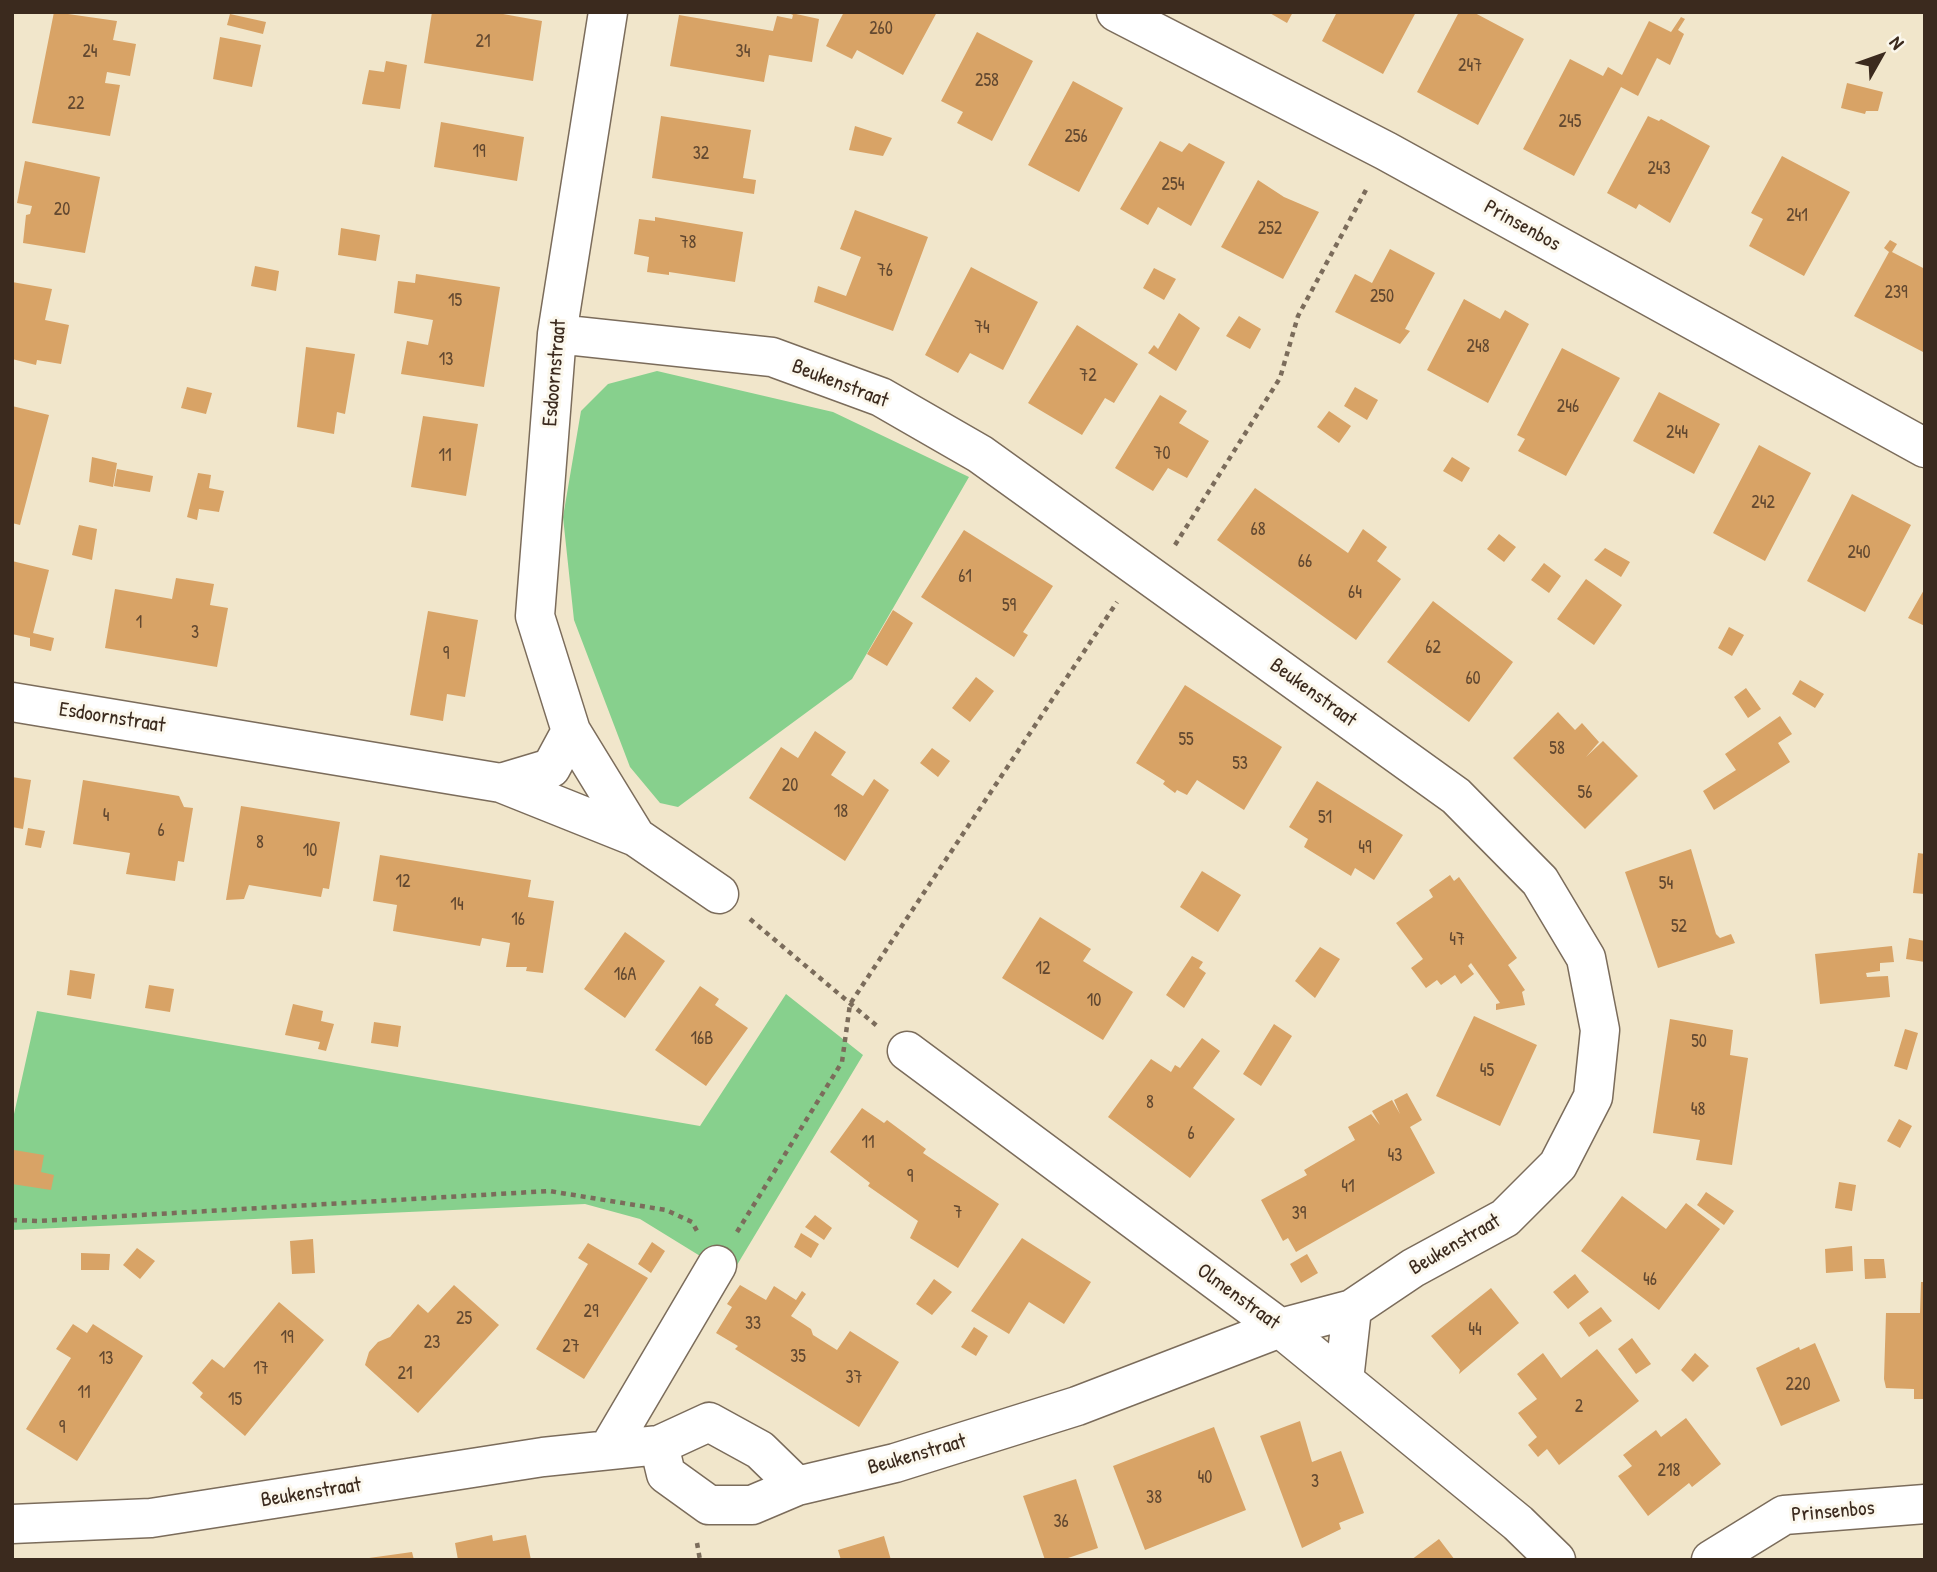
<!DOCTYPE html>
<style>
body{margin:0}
#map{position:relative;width:1937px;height:1572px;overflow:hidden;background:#f1e6cb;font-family:"Patrick Hand",sans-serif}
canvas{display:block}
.frame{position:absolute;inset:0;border:14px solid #3b2a1e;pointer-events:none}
.north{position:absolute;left:1846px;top:21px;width:70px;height:70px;-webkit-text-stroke:5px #fbf7ec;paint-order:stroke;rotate:50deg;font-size:19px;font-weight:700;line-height:28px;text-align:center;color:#3b2a1e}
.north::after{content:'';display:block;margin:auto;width:24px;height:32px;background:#3b2a1e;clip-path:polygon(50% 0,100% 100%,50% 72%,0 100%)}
</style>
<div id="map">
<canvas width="1937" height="1572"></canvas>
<div class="frame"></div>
<div class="north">N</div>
</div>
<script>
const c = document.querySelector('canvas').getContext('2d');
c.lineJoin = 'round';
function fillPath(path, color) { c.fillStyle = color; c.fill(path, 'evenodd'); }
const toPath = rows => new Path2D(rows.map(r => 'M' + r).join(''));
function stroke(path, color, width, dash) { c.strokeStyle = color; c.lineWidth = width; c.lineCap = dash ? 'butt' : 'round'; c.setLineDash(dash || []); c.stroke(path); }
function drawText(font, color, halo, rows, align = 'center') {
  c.font = font + ' "Patrick Hand",sans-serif'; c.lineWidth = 6; c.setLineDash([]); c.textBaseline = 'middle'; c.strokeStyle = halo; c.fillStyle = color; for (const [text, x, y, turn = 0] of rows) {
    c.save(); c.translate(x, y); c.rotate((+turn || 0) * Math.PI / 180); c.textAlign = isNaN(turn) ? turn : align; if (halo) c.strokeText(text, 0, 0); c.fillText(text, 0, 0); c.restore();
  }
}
const green = toPath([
 [657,371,833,412,969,477,852,679,678,807,660,803,630,767,574,620,563,517,581,411,608,384],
 [786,994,863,1055,731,1275,640,1219,585,1204,12,1230,12,1123,37,1011,700,1126]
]);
const building = toPath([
 [54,12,117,21,113,40,136,44,130,76,107,72,105,83,120,85,110,136,32,123],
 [432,12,492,12,542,21,533,81,424,63],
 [787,12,819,19,812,62,769,55,764,82,670,66,679,15,773,31,777,16,792,19,793,15],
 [844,12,937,12,903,75,857,50,852,59,826,46],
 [1268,12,1293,12,1287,23],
 [1337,12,1416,12,1383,74,1322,41],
 [1459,12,1473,12,1524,39,1478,125,1417,92],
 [230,14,266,22,263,34,227,25],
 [1681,17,1685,19,1678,30,1684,34,1670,65,1657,58,1638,96,1621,87,1574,176,1523,149,1570,59,1603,76,1608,67,1622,75,1649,21,1671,32],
 [977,32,1033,61,992,141,957,123,963,112,941,101],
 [220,37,261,45,252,87,213,79],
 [386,61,407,65,400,109,362,104,369,70,384,72],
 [1073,81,1123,108,1079,192,1028,165],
 [1847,83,1883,92,1878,111,1866,111,1865,114,1841,108],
 [661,116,751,130,743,178,756,180,754,194,652,178],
 [1648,116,1659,121,1661,119,1710,146,1670,223,1639,204,1636,209,1607,193],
 [441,122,524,137,517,181,434,167],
 [855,126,892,138,883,156,849,150],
 [1160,141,1182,152,1189,143,1225,162,1191,226,1158,207,1148,225,1120,209],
 [1782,156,1850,192,1804,276,1749,246,1763,219,1751,213],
 [25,161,100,177,85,253,23,243,26,215,30,214,32,206,17,203],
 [1258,180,1284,197,1319,212,1283,279,1221,247],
 [855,210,928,237,893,331,814,302,818,286,846,296,861,257,840,249],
 [655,217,743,232,735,282,669,272,669,275,647,272,649,257,634,254,639,219,655,221],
 [341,228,380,235,376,261,338,255],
 [1890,240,1897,244,1892,252,1925,269,1925,353,1854,316,1889,252,1884,248],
 [1390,249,1435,273,1405,329,1410,331,1400,344,1335,312,1355,274,1372,283],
 [255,266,279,271,276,291,251,286],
 [971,267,1038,302,1003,370,970,353,958,373,925,355],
 [1154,268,1176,279,1164,300,1143,288],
 [416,274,500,287,484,387,401,374,407,341,428,345,433,320,394,313,398,281,415,283],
 [12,282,52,289,45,320,69,325,61,364,37,360,36,365,12,359],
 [1464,299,1500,319,1505,310,1529,324,1488,403,1427,370],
 [1179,313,1200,328,1176,371,1148,353,1154,345,1158,349],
 [1239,316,1261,329,1250,349,1226,336],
 [1077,325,1138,364,1114,403,1105,398,1082,435,1028,403],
 [306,347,355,354,345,414,337,412,334,434,297,427],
 [1562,348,1620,378,1566,476,1518,451,1525,439,1517,435],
 [187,387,212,393,206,414,181,408],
 [1355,387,1378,400,1367,420,1344,406],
 [1659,392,1720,424,1694,474,1633,441],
 [1160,395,1187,411,1179,423,1209,441,1187,478,1168,468,1153,491,1115,468],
 [12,406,49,415,20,525,12,523],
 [1329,411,1351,426,1339,443,1317,427],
 [423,416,478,424,466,496,411,487],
 [1759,445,1811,473,1765,561,1713,533],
 [92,457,117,463,113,487,89,482],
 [1452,457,1470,468,1462,482,1443,471],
 [117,469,153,476,150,492,114,486],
 [198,473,211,475,209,488,224,491,219,512,199,509,197,520,187,517],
 [1255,488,1348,553,1363,529,1387,547,1377,561,1401,579,1356,640,1217,540],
 [1852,494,1911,525,1865,612,1807,581],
 [79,525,97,529,92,560,72,555],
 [964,530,1053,586,1023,632,1028,635,1014,657,921,597],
 [1499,534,1516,547,1504,562,1487,549],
 [1605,548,1630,562,1621,577,1594,560],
 [12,561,49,570,33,633,54,638,51,651,30,646,30,638,12,634],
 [1544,563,1561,576,1549,593,1531,580],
 [176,578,214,584,210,605,228,608,217,667,105,648,115,589,172,599],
 [1586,579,1622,605,1594,645,1557,619],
 [1925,588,1925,626,1908,618],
 [1433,601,1513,662,1469,722,1387,662],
 [893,610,913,623,887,666,867,654],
 [428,611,478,620,465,697,447,694,443,721,410,715],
 [1729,627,1744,635,1732,656,1718,648],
 [976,677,994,691,970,722,952,708],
 [1800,680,1824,694,1815,708,1792,694],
 [1185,685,1282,747,1244,810,1197,780,1187,795,1177,790,1175,793,1163,784,1165,781,1136,763],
 [1746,688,1761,709,1748,718,1734,697],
 [1558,712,1575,730,1582,723,1599,742,1586,757,1603,741,1638,776,1585,829,1513,758],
 [1780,716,1792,734,1778,743,1790,762,1714,810,1703,791,1736,770,1725,754],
 [815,731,846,752,831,775,863,796,874,779,889,790,845,861,749,798,781,747,798,758],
 [932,748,950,761,938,777,920,763],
 [12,777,31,780,23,829,12,827],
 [83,780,179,796,184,807,193,808,184,862,178,861,175,881,126,874,130,853,73,844],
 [1317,781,1403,835,1374,880,1355,868,1351,876,1304,847,1308,839,1289,827],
 [241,806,340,822,329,889,323,888,321,897,249,885,244,899,226,900],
 [28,828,45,831,41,848,25,845],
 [1691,849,1716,934,1720,938,1731,934,1735,943,1658,968,1625,872],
 [1918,853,1925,854,1925,894,1913,893],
 [380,855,531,880,528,897,554,901,543,973,526,971,527,967,506,967,510,943,482,938,480,946,393,931,397,905,373,901],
 [1202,871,1241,895,1218,932,1180,907],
 [1450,875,1454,881,1459,877,1517,958,1508,965,1525,990,1522,992,1525,1005,1496,1010,1496,1004,1500,1003,1471,963,1468,966,1474,974,1461,984,1455,975,1441,985,1437,980,1426,988,1411,968,1423,959,1396,923,1433,897,1429,890],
 [1040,917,1091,949,1083,961,1133,992,1103,1040,1002,978],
 [625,932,665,961,625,1018,584,989],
 [1909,938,1925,941,1925,962,1906,959],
 [1892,946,1894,962,1880,963,1880,971,1866,973,1867,977,1888,976,1890,997,1820,1004,1815,954],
 [1320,947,1340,959,1315,998,1295,981],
 [1192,956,1203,962,1199,968,1206,973,1184,1008,1166,995],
 [70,970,95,974,91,999,67,995],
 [149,985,174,989,170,1012,145,1008],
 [700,986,719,999,715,1005,748,1028,706,1086,655,1050],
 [293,1004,323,1011,321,1021,334,1024,326,1051,318,1049,320,1042,285,1035],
 [1474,1016,1537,1045,1500,1126,1436,1096],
 [1670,1019,1733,1030,1730,1055,1748,1058,1732,1165,1696,1160,1700,1140,1653,1133],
 [374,1022,401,1026,398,1047,371,1043],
 [1274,1024,1292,1036,1261,1086,1243,1074],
 [1905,1029,1918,1033,1907,1070,1894,1066],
 [1202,1038,1220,1051,1193,1088,1235,1119,1190,1178,1108,1117,1151,1059,1171,1072,1175,1065,1180,1068],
 [1407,1093,1422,1120,1410,1127,1435,1173,1296,1252,1288,1238,1283,1241,1261,1200,1307,1175,1304,1170,1355,1140,1348,1127,1371,1114,1380,1125,1372,1111,1392,1100,1400,1114,1394,1100],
 [862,1108,884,1123,887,1120,926,1149,923,1153,999,1204,958,1268,910,1238,918,1221,868,1186,870,1183,830,1152],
 [1899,1119,1912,1126,1900,1148,1887,1141],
 [14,1150,44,1155,41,1172,54,1175,51,1190,12,1184],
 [1839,1182,1856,1185,1852,1211,1835,1208],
 [1706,1192,1734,1211,1724,1225,1697,1205],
 [1622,1196,1666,1229,1686,1203,1720,1229,1659,1310,1581,1251],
 [815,1215,832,1228,824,1240,805,1227],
 [801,1233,819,1244,811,1258,794,1247],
 [1022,1238,1091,1282,1064,1324,1029,1302,1009,1334,971,1311],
 [313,1239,315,1273,292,1274,290,1241],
 [652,1242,665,1251,651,1273,638,1264],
 [588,1243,648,1278,584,1379,536,1349,588,1264,578,1258],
 [1852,1246,1853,1271,1826,1273,1825,1249],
 [137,1248,155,1261,140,1279,123,1265],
 [81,1253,110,1254,109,1270,81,1270],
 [1307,1254,1318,1273,1301,1283,1290,1264],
 [1864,1259,1884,1259,1886,1278,1865,1279],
 [1575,1274,1589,1292,1568,1309,1553,1292],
 [934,1279,952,1292,932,1315,916,1304],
 [1921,1282,1925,1282,1925,1399,1914,1399,1914,1389,1886,1388,1884,1379,1886,1313,1920,1313],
 [454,1285,499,1325,418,1413,365,1365,369,1352,378,1342,390,1337,418,1304,428,1313],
 [740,1285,766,1300,774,1286,796,1300,802,1291,806,1294,791,1316,811,1329,813,1335,837,1350,850,1331,899,1362,859,1427,735,1349,738,1346,716,1333,732,1307,727,1304],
 [1491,1288,1519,1323,1459,1374,1460,1370,1431,1336],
 [279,1302,324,1340,245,1436,200,1397,203,1393,192,1383,212,1359,224,1368],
 [1601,1307,1612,1321,1589,1337,1579,1323],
 [73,1324,87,1333,93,1324,143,1356,77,1461,26,1429,71,1358,56,1349],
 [974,1327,988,1336,976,1356,961,1347],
 [1632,1338,1651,1364,1636,1374,1618,1349],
 [1815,1343,1840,1401,1781,1426,1756,1368,1799,1347,1800,1350],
 [1597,1349,1639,1401,1559,1465,1547,1449,1538,1457,1528,1445,1537,1437,1518,1413,1537,1399,1517,1374,1543,1353,1561,1378],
 [1695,1353,1709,1366,1693,1382,1681,1370],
 [1686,1418,1721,1464,1692,1487,1689,1483,1648,1516,1618,1476,1632,1466,1623,1455,1656,1430,1661,1437],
 [1300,1421,1312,1462,1341,1451,1364,1513,1339,1523,1341,1529,1302,1548,1260,1436],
 [1214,1427,1246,1510,1145,1550,1113,1466],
 [1076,1479,1098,1548,1062,1560,1045,1560,1023,1496],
 [492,1535,493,1541,526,1535,531,1560,458,1560,455,1543],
 [884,1536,891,1560,841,1560,838,1550],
 [1439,1539,1455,1560,1411,1560],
 [412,1552,414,1560,369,1560,369,1558]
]);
const path = toPath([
 [1175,545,1280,378,1298,316,1367,188],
 [750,919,877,1026],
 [12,1220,38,1221,549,1191,666,1210,692,1222,697,1231],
 [737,1232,842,1062,850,1004,1117,602],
 [697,1543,700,1560]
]);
const minor = toPath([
 [608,12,557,334,535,616,571,731,636,837,719,894],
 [1116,12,1386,151,1925,448],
 [12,702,501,783,551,768,571,731],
 [501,783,636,837],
 [907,1051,1280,1328,1518,1523,1556,1560],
 [1344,1380,1352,1309],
 [659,1445,666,1474,709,1505,752,1505,797,1486],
 [608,1450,717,1265],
 [12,1524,151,1518,543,1457,659,1445,709,1422,760,1450,797,1486,895,1463,1077,1406,1280,1328,1352,1309,1413,1268,1505,1218,1558,1165,1593,1097,1600,1030,1586,958,1540,881,1456,796,980,454,881,397,772,357,557,334],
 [1711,1560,1784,1515,1925,1504]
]);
const numberNames = [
 ["260",881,29],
 ["21",483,42],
 ["24",90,52],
 ["34",743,52],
 ["247",1470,66],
 ["258",987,81],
 ["22",76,104],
 ["245",1570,122],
 ["256",1076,137],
 ["19",479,152],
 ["32",701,154],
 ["243",1659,169],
 ["254",1173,185],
 ["20",62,210],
 ["241",1797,216],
 ["252",1270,229],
 ["78",688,243],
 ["76",885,271],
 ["239",1896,293],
 ["250",1382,297],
 ["15",455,301],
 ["74",982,328],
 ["248",1478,347],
 ["13",446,360],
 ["72",1088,376],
 ["246",1568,407],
 ["244",1677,433],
 ["70",1162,454],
 ["11",445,456],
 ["242",1763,503],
 ["68",1258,530],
 ["240",1859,553],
 ["66",1305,562],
 ["61",965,577],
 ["64",1355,593],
 ["59",1009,606],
 ["1",139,623],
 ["3",195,633],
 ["62",1433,648],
 ["9",446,654],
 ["60",1473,679],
 ["55",1186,740],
 ["58",1557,749],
 ["53",1240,764],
 ["20",790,786],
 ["56",1585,793],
 ["18",841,812],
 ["4",106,816],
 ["51",1325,818],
 ["6",161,831],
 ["8",260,843],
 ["49",1365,848],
 ["10",310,851],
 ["12",403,882],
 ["54",1666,884],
 ["14",457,905],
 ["16",518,920],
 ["52",1679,927],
 ["47",1457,940],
 ["12",1043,969],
 ["16A",625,975],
 ["10",1094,1001],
 ["16B",702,1039],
 ["50",1699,1042],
 ["45",1487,1071],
 ["8",1150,1103],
 ["48",1698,1110],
 ["6",1191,1134],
 ["11",868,1143],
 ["43",1395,1156],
 ["9",910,1177],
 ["41",1348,1187],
 ["7",958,1213],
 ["39",1299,1214],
 ["46",1650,1280],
 ["29",591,1312],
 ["25",464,1319],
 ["33",753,1324],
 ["44",1475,1330],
 ["19",287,1338],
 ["23",432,1343],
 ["27",571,1347],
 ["35",798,1357],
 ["13",106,1359],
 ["17",261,1369],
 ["21",405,1374],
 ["37",854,1378],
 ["220",1798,1385],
 ["11",84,1393],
 ["15",235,1400],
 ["2",1579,1407],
 ["9",62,1428],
 ["218",1669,1471],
 ["40",1205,1478],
 ["3",1315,1482],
 ["38",1154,1498],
 ["36",1061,1522]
];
const streetNames = [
 ["Prinsenbos",1522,226,29],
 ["Esdoornstraat",555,373,-85],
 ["Beukenstraat",840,384,21],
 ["Beukenstraat",1313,693,36],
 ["Esdoornstraat",112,718,9],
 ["Beukenstraat",1455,1245,-30],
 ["Olmenstraat",1238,1297,36],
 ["Beukenstraat",917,1455,-16],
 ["Beukenstraat",311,1493,-9],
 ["Prinsenbos",1833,1512,-5]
];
fillPath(green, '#87d08d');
fillPath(building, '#d8a366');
stroke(minor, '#7b6c5b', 41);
stroke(path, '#7b6c5b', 4.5, [5, 5]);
stroke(minor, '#fff', 38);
drawText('18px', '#624830', null, numberNames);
drawText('21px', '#3b2a1e', '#fbf7ec', streetNames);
</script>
